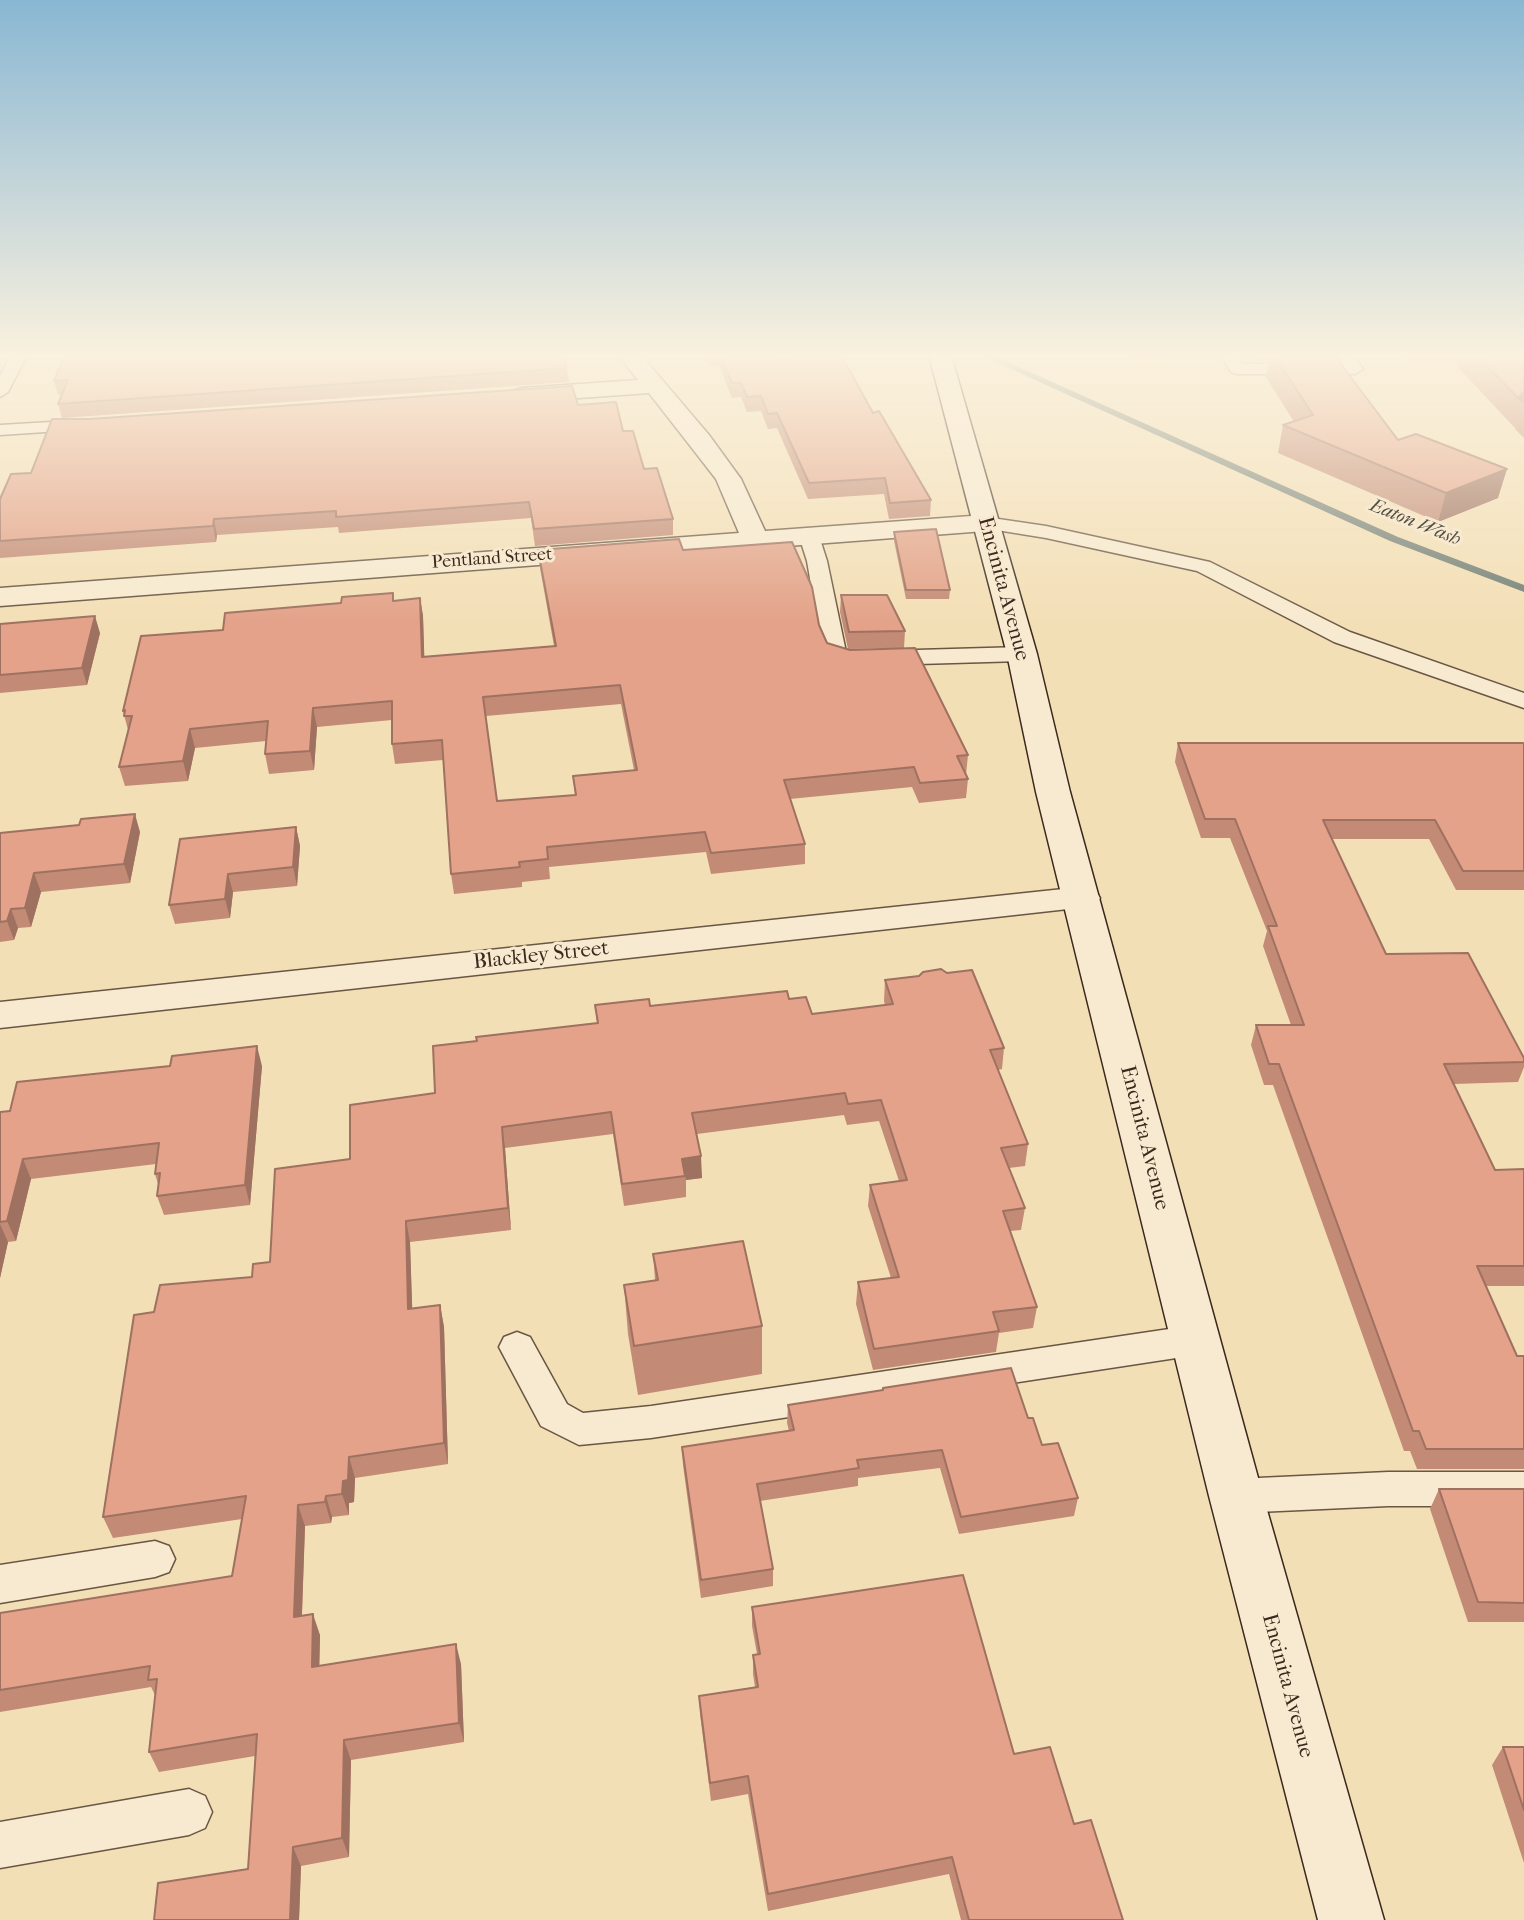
<!DOCTYPE html>
<style>
body{margin:0}
canvas{display:block;background:#f3dfb6}
</style>
<canvas width="1524" height="1920"></canvas>
<script>
const c = document.querySelector('canvas').getContext('2d');
c.lineJoin = 'round';
const toPath = rows => new Path2D(rows.map(r => 'M' + r).join(''));
function fillPath(path, color) { c.fillStyle = color; c.fill(path, 'evenodd'); }
function stroke(path, color, width, dash) { c.strokeStyle = color; c.lineWidth = width; c.lineCap = dash ? 'butt' : 'round'; c.setLineDash(dash || []); c.stroke(path); }
function drawText(font, color, halo, rows, align = 'center') {
  c.font = font + ' "IM FELL French Canon",serif'; c.lineWidth = 6; c.setLineDash([]); c.textBaseline = 'middle'; c.strokeStyle = halo; c.fillStyle = color; for (const [text, x, y, turn = 0] of rows) {
    c.save(); c.translate(x, y); c.rotate((+turn || 0) * Math.PI / 180); c.textAlign = isNaN(turn) ? turn : align; if (halo) c.strokeText(text, 0, 0); c.fillText(text, 0, 0); c.restore();
  }
}
const stream = toPath([
 [980,355,992,355,1398,537,1524,585,1524,592,1390,541,980,355]
]);
const lane = toPath([
 [11,355,27,355,8,392,0,397,0,376,11,355],
 [1220,355,1236,355,1242,364,1343,364,1336,355,1352,355,1363,369,1355,374,1237,374,1231,372,1220,355],
 [85,420,91,421,94,425,91,429,0,435,0,425,85,420],
 [985,517,1046,526,1210,562,1350,632,1524,693,1524,708,1334,642,1197,571,1046,538,978,527,975,523,985,517],
 [809,530,819,536,827,561,846,652,1022,647,1030,649,1033,654,1030,659,1022,661,849,666,829,661,821,643,807,561,799,536,809,530],
 [1196,1325,1209,1330,1214,1340,1209,1350,1196,1355,651,1438,579,1445,541,1426,499,1347,504,1337,517,1332,530,1337,567,1404,583,1413,651,1406,1196,1325],
 [1388,1472,1524,1472,1524,1506,1388,1506,1236,1513,1222,1508,1217,1496,1222,1484,1236,1479,1388,1472],
 [155,1541,169,1546,175,1559,169,1572,155,1577,0,1603,0,1565,155,1541],
 [189,1789,205,1796,212,1812,205,1828,189,1835,0,1868,0,1822,189,1789]
]);
const street = toPath([
 [618,355,641,355,709,435,741,479,765,531,985,515,994,517,998,523,994,529,985,531,0,606,0,588,739,533,716,479,649,393,523,402,515,400,512,395,515,390,523,388,638,380,618,355],
 [1082,887,1095,890,1100,898,1095,906,0,1028,0,1002,1082,887]
]);
const secondary = toPath([
 [929,355,951,355,1037,654,1070,792,1263,1496,1384,1920,1318,1920,1209,1496,1036,792,1007,654,929,355]
]);
const wall = toPath([
 [704,355,780,355,782,358,873,413,931,500,930,516,889,519,884,494,808,499,777,428,768,429,761,411,747,412,741,397,732,398,719,366,709,366],
 [1130,355,1219,355,1219,358,1132,359],
 [1239,355,1334,355,1398,440,1498,498,1438,522,1278,453,1283,425,1294,422,1266,377,1269,361,1256,361,1254,358,1241,358],
 [1404,355,1524,355,1524,438,1515,429,1518,417,1515,428,1453,362,1411,362],
 [567,368,569,382,62,418,58,404,61,395,58,395,54,381],
 [578,405,623,431,644,469,673,519,673,535,535,546,531,518,339,533,338,527,217,535,216,542,0,558,0,499,31,473],
 [894,532,950,590,949,599,906,599,894,541],
 [538,550,683,550,819,625,827,643,968,755,966,775,968,779,966,798,919,803,912,787,790,799,805,844,805,864,711,874,706,852,549,867,550,879,522,882,522,887,454,894,451,874,443,760,395,764,392,744,392,720,317,727,314,770,269,774,265,754,266,741,195,748,188,781,125,786,119,767,128,730,123,711,223,630,394,601,420,598,423,616,424,657,554,646,540,568],
 [621,704,634,770,573,776,575,795,497,801,486,716],
 [841,595,905,631,904,648,848,649,840,612],
 [0,624,100,633,87,685,0,693],
 [1178,743,1524,744,1524,890,1456,890,1429,839,1332,839,1386,954,1524,1058,1524,1067,1518,1082,1454,1084,1495,1170,1524,1169,1524,1286,1486,1286,1517,1356,1524,1356,1524,1469,1417,1469,1410,1451,1404,1451,1273,1085,1264,1085,1251,1045,1256,1025,1291,1025,1263,946,1267,931,1230,838,1201,838,1175,762],
 [296,827,300,846,297,886,233,892,230,918,175,924,169,905],
 [140,832,130,883,41,892,31,927,18,928,14,940,0,942,0,833],
 [885,980,1004,1048,1002,1069,998,1070,1028,1144,1025,1166,1009,1168,1025,1208,1021,1230,1010,1231,1037,1307,1033,1328,999,1333,996,1352,873,1370,856,1304,858,1282,891,1278,868,1206,870,1185,899,1181,879,1121,847,1125,844,1115,697,1134,702,1178,686,1180,686,1197,624,1206,613,1134,505,1148,511,1230,410,1242,412,1309,440,1305,444,1327,448,1464,355,1478,354,1502,349,1503,349,1515,332,1517,331,1523,305,1526,302,1616,320,1635,319,1666,461,1664,464,1742,351,1760,349,1857,301,1866,299,1920,154,1920,248,1869,255,1756,159,1772,149,1752,155,1695,151,1687,0,1712,0,1613,232,1576,242,1519,113,1538,103,1517,154,1312,252,1277,270,1262,350,1159,435,1093,477,1041,597,1023,595,1005,650,1006,789,999,812,1014,885,1005,884,1001],
 [262,1066,250,1205,164,1215,157,1196,158,1184,155,1174,156,1164,31,1179,16,1241,8,1242,0,1278,0,1112],
 [653,1254,762,1326,762,1374,638,1395,628,1334,624,1285,655,1280],
 [883,1388,1028,1418,1042,1445,1078,1498,1074,1516,959,1534,940,1468,858,1478,858,1486,760,1501,773,1569,773,1586,701,1598,683,1465,682,1447,789,1431,787,1423,788,1405,883,1390],
 [1439,1489,1524,1489,1524,1622,1468,1622,1430,1509],
 [752,1607,1014,1754,1074,1824,1123,1920,961,1920,949,1874,768,1911,748,1794,711,1801,700,1714,699,1696,755,1687,753,1674,753,1655,757,1654,752,1626],
 [1503,1747,1524,1747,1524,1863,1492,1765]
]);
const shadedWall = toPath([
 [1523,392,1524,392,1524,404,1523,403,1518,417,1523,403,1519,397],
 [1507,469,1498,498,1438,522,1446,493],
 [214,519,217,535,216,542,213,526],
 [420,598,423,616,425,676,422,657],
 [95,616,100,633,87,685,82,668],
 [313,708,317,727,314,770,310,751],
 [190,729,195,748,188,781,183,761],
 [135,814,140,832,130,883,124,864],
 [296,827,300,846,297,886,293,867],
 [34,873,41,892,31,927,25,908],
 [228,874,233,892,230,918,225,899],
 [11,909,18,928,14,940,7,921],
 [257,1046,262,1066,250,1205,245,1185],
 [502,1127,505,1148,511,1230,508,1208],
 [701,1156,702,1178,686,1180,682,1159],
 [23,1159,31,1179,16,1241,7,1221],
 [406,1221,410,1242,413,1331,408,1309],
 [0,1224,8,1242,0,1278],
 [440,1305,444,1327,448,1464,444,1443],
 [349,1457,355,1478,354,1502,349,1503,349,1515,342,1494,343,1481],
 [326,1496,332,1517,331,1523,325,1502],
 [298,1505,305,1526,301,1637,294,1617],
 [313,1614,320,1635,319,1687,312,1667],
 [456,1644,461,1664,464,1742,459,1723],
 [344,1740,351,1760,349,1857,342,1838],
 [293,1847,301,1866,299,1920,290,1920]
]);
const building = toPath([
 [65,355,564,355,567,368,58,404,68,380,54,381,65,355],
 [720,355,780,355,782,358,841,355,873,413,879,411,931,500,890,503,885,478,809,483,777,413,768,414,761,396,747,397,741,383,732,383,720,355],
 [1274,355,1334,355,1398,440,1416,434,1507,469,1446,493,1283,425,1313,415,1274,355],
 [1477,355,1524,355,1524,392,1523,392,1519,397,1523,403,1477,355],
 [572,386,578,405,616,402,623,431,633,431,644,469,657,468,673,519,534,529,529,502,336,517,336,511,214,519,213,526,0,541,0,499,11,474,31,473,52,419,90,419,572,386],
 [936,529,950,590,906,590,894,532,936,529],
 [679,539,683,550,792,542,812,587,819,625,827,643,850,650,915,648,968,755,957,756,968,779,920,783,914,767,784,780,805,844,711,853,705,832,547,847,548,859,519,862,520,867,451,874,442,740,392,744,392,701,313,708,310,751,265,754,268,721,190,729,183,761,119,767,132,716,124,716,125,710,123,711,141,636,223,630,225,613,341,603,342,597,393,593,393,601,420,598,422,657,556,646,538,550,679,539],
 [620,685,637,770,573,776,576,795,497,801,483,697,620,685],
 [841,595,887,595,905,631,849,632,841,595],
 [95,616,82,668,0,675,0,624,95,616],
 [1178,743,1523,743,1524,744,1524,871,1463,871,1435,820,1323,820,1386,954,1468,953,1524,1058,1524,1062,1444,1064,1495,1170,1524,1169,1524,1266,1477,1266,1517,1356,1524,1356,1524,1449,1426,1449,1419,1431,1413,1431,1279,1064,1269,1064,1256,1025,1304,1025,1268,926,1277,926,1235,819,1205,819,1178,743],
 [135,814,124,864,34,873,25,908,11,909,7,921,0,922,0,833,79,825,81,819,135,814],
 [296,827,293,867,228,874,225,899,169,905,180,839,296,827],
 [941,969,947,973,972,970,1004,1048,990,1050,1028,1144,1001,1148,1025,1208,1003,1211,1037,1307,993,1312,999,1331,874,1349,858,1282,899,1277,870,1185,907,1180,881,1100,848,1104,845,1093,692,1113,701,1156,682,1159,685,1176,622,1184,611,1112,502,1127,508,1208,406,1221,408,1309,440,1305,444,1443,349,1457,348,1480,343,1481,342,1494,326,1496,325,1502,298,1505,294,1617,313,1614,312,1667,456,1644,459,1723,344,1740,342,1838,293,1847,290,1920,154,1920,158,1883,248,1869,257,1734,149,1752,157,1679,148,1680,150,1666,0,1690,0,1613,232,1576,246,1496,103,1517,134,1315,154,1312,160,1285,252,1277,253,1264,270,1262,275,1169,350,1159,350,1105,435,1093,433,1046,477,1041,476,1037,598,1023,595,1005,649,999,650,1006,787,991,789,999,806,997,812,1014,893,1004,885,980,919,976,923,972,941,969],
 [257,1046,245,1185,157,1196,160,1173,155,1174,159,1143,23,1159,7,1221,0,1222,0,1112,10,1111,17,1082,170,1066,172,1056,257,1046],
 [743,1241,762,1326,634,1346,624,1285,658,1280,653,1254,743,1241],
 [1011,1368,1028,1418,1033,1418,1042,1445,1058,1443,1078,1498,961,1517,942,1450,857,1460,859,1468,757,1484,773,1569,701,1580,682,1447,794,1430,788,1405,883,1390,883,1388,1011,1368],
 [1439,1489,1524,1489,1524,1603,1478,1602,1439,1489],
 [963,1575,1014,1754,1050,1747,1074,1824,1091,1820,1123,1920,969,1920,952,1857,768,1894,748,1776,710,1783,699,1696,758,1687,753,1655,760,1654,752,1607,963,1575],
 [1503,1747,1524,1747,1524,1810,1503,1747]
]);
const farStreetnames = [
 ["Pentland Street",492,559,-4]
];
const farWaternames = [
 ["Eaton Wash",1415,523,22]
];
const streetNames = [
 ["Encinita Avenue",1003,589,75],
 ["Blackley Street",541,956,-6],
 ["Encinita Avenue",1144,1138,76],
 ["Encinita Avenue",1287,1686,75]
];
fillPath(stream, '#758177');
stroke(lane, '#695643', 3);
stroke(street, '#695643', 3);
stroke(secondary, '#3b291d', 3);
fillPath(lane, '#f7ead0');
fillPath(street, '#f7ead0');
fillPath(secondary, '#f7ead0');
fillPath(wall, '#c38b76');
fillPath(shadedWall, '#9f7160');
fillPath(building, '#e3a289');
stroke(building, '#9f7160', 2);
const sky = c.createLinearGradient(0, 0, 0, 624);
sky.addColorStop(0, '#89b7d3');
sky.addColorStop(0.57, '#faf1de');
sky.addColorStop(1, '#faf1de00');
c.fillStyle = sky;
c.fillRect(0, 0, 1524, 624);
drawText('18px', '#3b291d', '#f7ead0', farStreetnames);
drawText('italic 19px', '#534e42', '#f7ead0', farWaternames);
drawText('21px', '#3b291d', '#f7ead0', streetNames);
</script>
